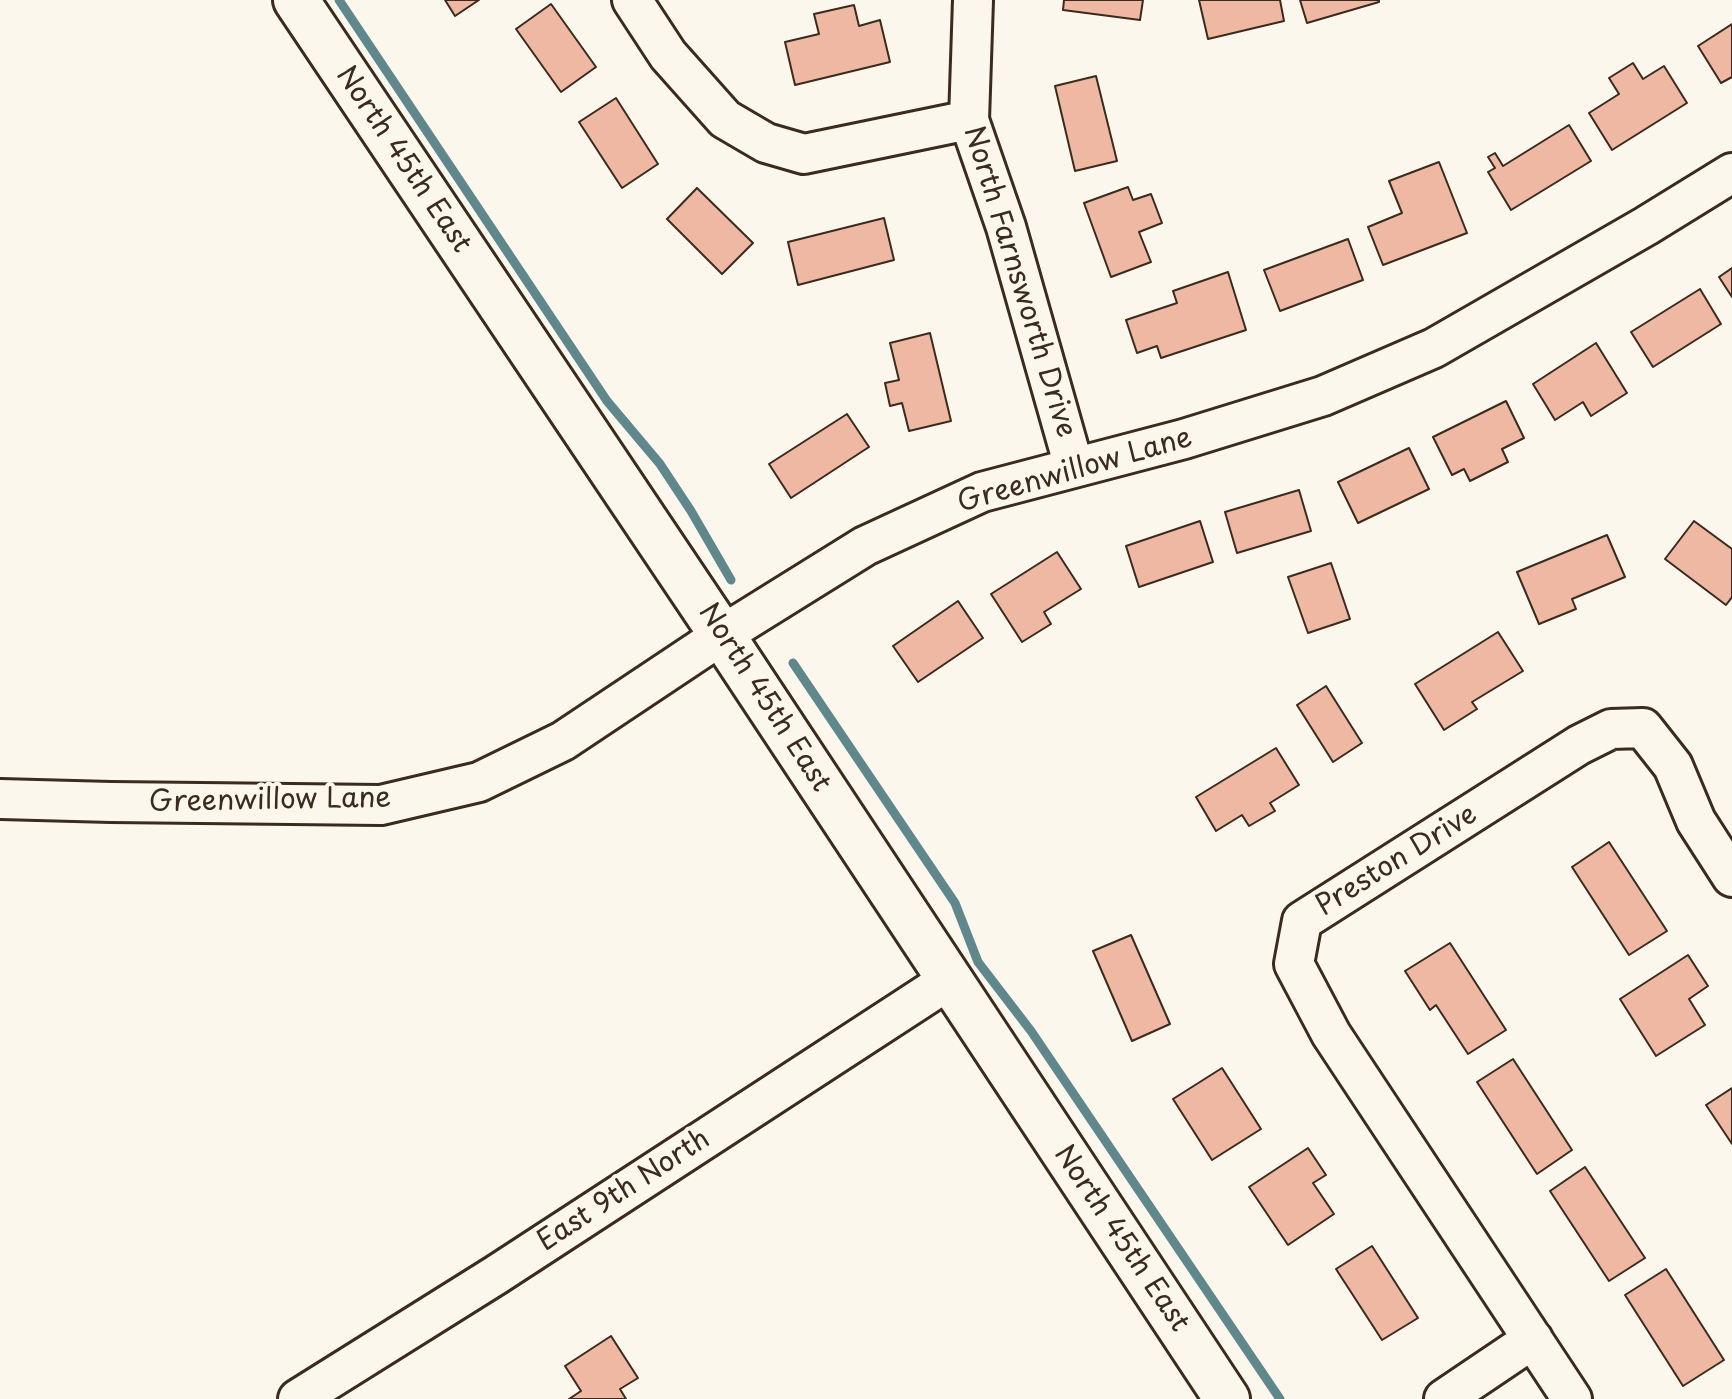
<!DOCTYPE html>
<style>
body{margin:0}
canvas{display:block;background:#fbf7ec}
</style>
<canvas width="1732" height="1399"></canvas>
<script>
const c = document.querySelector('canvas').getContext('2d');
c.lineJoin = 'round';
const toPath = rows => new Path2D(rows.map(r => 'M' + r).join(''));
function stroke(path, color, width, dash) { c.strokeStyle = color; c.lineWidth = width; c.lineCap = dash ? 'butt' : 'round'; c.setLineDash(dash || []); c.stroke(path); }
function fillPath(path, color) { c.fillStyle = color; c.fill(path, 'evenodd'); }
function drawText(font, color, halo, rows, align = 'center') {
  c.font = font + ' "Playpen Sans",sans-serif'; c.lineWidth = 8; c.setLineDash([]); c.textBaseline = 'middle'; c.strokeStyle = halo; c.fillStyle = color; for (const [text, x, y, turn = 0] of rows) {
    c.save(); c.translate(x, y); c.rotate((+turn || 0) * Math.PI / 180); c.textAlign = isNaN(turn) ? turn : align; if (halo) c.strokeText(text, 0, 0); c.fillText(text, 0, 0); c.restore();
  }
}
const stream = toPath([
 [339,0,607,401,660,464,691,511,731,580],
 [793,663,955,903,978,962,1031,1031,1280,1399]
]);
const building = toPath([
 [445,0,479,0,455,16,445,0],
 [1064,0,1143,0,1140,20,1063,10,1064,0],
 [1199,0,1280,0,1284,21,1208,39,1199,0],
 [1300,0,1379,0,1379,2,1307,23,1300,0],
 [551,4,596,67,561,92,516,29,551,4],
 [854,5,859,26,880,20,890,62,795,85,785,42,819,34,814,14,854,5],
 [1732,24,1732,77,1721,83,1698,46,1732,24],
 [1633,63,1643,79,1664,66,1687,103,1612,150,1589,113,1619,94,1609,78,1633,63],
 [1096,76,1117,161,1075,171,1055,86,1096,76],
 [616,98,658,164,622,188,579,122,616,98],
 [1569,125,1591,161,1511,210,1488,172,1495,168,1488,157,1495,153,1503,166,1569,125],
 [1439,162,1467,233,1383,265,1368,227,1402,213,1389,181,1439,162],
 [1128,187,1133,200,1151,194,1162,223,1139,232,1151,262,1111,277,1084,203,1128,187],
 [697,188,753,243,722,274,667,219,697,188],
 [884,218,894,260,798,285,788,242,884,218],
 [1348,239,1363,280,1280,311,1264,270,1348,239],
 [1732,268,1732,297,1719,277,1732,268],
 [1228,272,1246,330,1161,358,1157,346,1137,353,1126,320,1177,303,1173,291,1228,272],
 [1700,289,1721,324,1653,367,1631,332,1700,289],
 [930,333,951,421,909,431,902,403,890,406,885,383,899,380,890,343,930,333],
 [1596,343,1627,393,1591,416,1583,402,1555,420,1533,384,1596,343],
 [1506,401,1524,438,1502,449,1508,462,1470,481,1464,469,1452,475,1433,437,1506,401],
 [847,414,869,447,791,498,769,464,847,414],
 [1409,448,1429,489,1358,523,1338,482,1409,448],
 [1299,490,1311,531,1237,553,1225,512,1299,490],
 [1200,521,1213,562,1139,587,1126,546,1200,521],
 [1694,521,1732,549,1732,597,1726,605,1665,559,1694,521],
 [1607,535,1625,577,1572,599,1576,609,1539,624,1517,572,1607,535],
 [1057,552,1081,589,1044,612,1051,624,1022,642,991,594,1057,552],
 [1331,563,1350,619,1308,633,1288,577,1331,563],
 [958,601,983,638,918,682,893,646,958,601],
 [1498,632,1523,671,1472,702,1477,709,1444,730,1415,684,1498,632],
 [1326,686,1362,743,1333,762,1297,705,1326,686],
 [1276,748,1299,785,1270,803,1275,811,1249,826,1242,815,1216,831,1196,797,1276,748],
 [1609,842,1667,931,1629,955,1572,867,1609,842],
 [1131,935,1170,1024,1132,1041,1093,951,1131,935],
 [1450,943,1506,1030,1468,1054,1436,1005,1430,1010,1405,971,1450,943],
 [1688,955,1708,986,1689,999,1705,1025,1656,1056,1620,999,1688,955],
 [1513,1059,1572,1150,1537,1174,1477,1082,1513,1059],
 [1222,1068,1261,1129,1212,1160,1173,1099,1222,1068],
 [1732,1088,1732,1144,1706,1105,1732,1088],
 [1308,1148,1326,1175,1313,1183,1334,1214,1288,1245,1249,1187,1308,1148],
 [1585,1167,1645,1258,1609,1281,1550,1191,1585,1167],
 [1372,1246,1418,1318,1382,1340,1336,1269,1372,1246],
 [1666,1269,1724,1360,1683,1386,1625,1295,1666,1269],
 [611,1336,638,1378,620,1389,626,1399,569,1399,581,1391,565,1366,611,1336]
]);
const minor = toPath([
 [632,0,668,55,725,119,766,143,804,154,969,120],
 [973,0,969,120,1006,227,1074,467],
 [0,799,111,802,381,805,479,782,563,741,722,635,865,546,982,492,1184,439,1323,396,1434,348,1646,226,1732,173],
 [298,1399,496,1275,949,980],
 [1444,1399,1533,1339],
 [1572,1399,1331,1034,1294,964,1302,921,1579,745,1611,729,1643,728,1673,766,1696,821,1732,877]
]);
const major = toPath([
 [296,0,722,635,1227,1399]
]);
const streetNames = [
 ["North 45th East",403,160,56],
 ["North Farnsworth Drive",1019,282,73],
 ["Greenwillow Lane",1075,471,-16],
 ["North 45th East",764,698,57],
 ["Greenwillow Lane",270,801,-1],
 ["Preston Drive",1397,861,-32],
 ["East 9th North",624,1191,-33],
 ["North 45th East",1121,1239,56]
];
stroke(stream, '#60888c', 9);
fillPath(building, '#eeb8a3');
stroke(building, '#3b2a1e', 2);
stroke(minor, '#3b2a1e', 44);
stroke(major, '#3b2a1e', 50);
stroke(minor, '#fbf7ec', 38);
stroke(major, '#fbf7ec', 44);
drawText('28px', '#3b2a1e', '#fbf7ec', streetNames);
</script>
